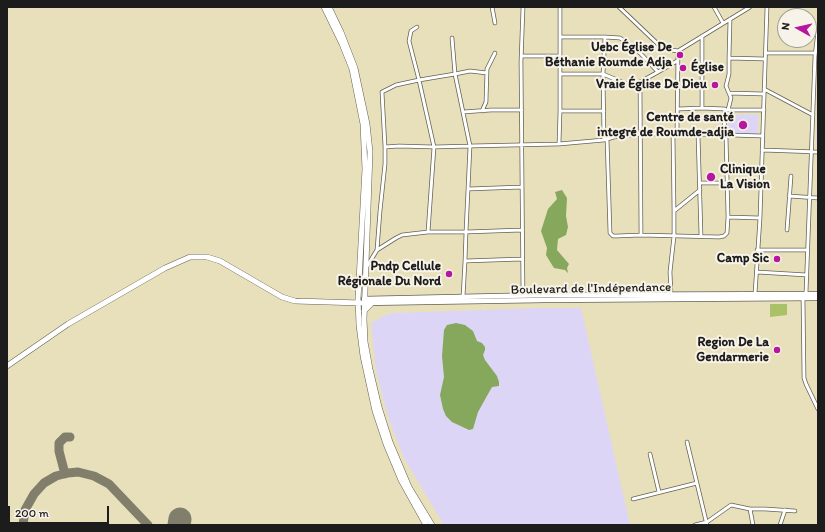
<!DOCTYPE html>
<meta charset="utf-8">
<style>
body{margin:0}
#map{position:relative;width:825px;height:532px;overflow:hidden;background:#e8e0bb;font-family:Itim,sans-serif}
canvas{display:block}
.frame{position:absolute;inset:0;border:8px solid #1c1c1c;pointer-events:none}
.north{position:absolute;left:777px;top:8px;width:40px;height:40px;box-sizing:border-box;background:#f7f3e8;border:1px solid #9f9d96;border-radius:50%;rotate:278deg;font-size:11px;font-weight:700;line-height:16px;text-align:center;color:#1c1c1c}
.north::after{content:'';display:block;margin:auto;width:14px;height:18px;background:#b5179e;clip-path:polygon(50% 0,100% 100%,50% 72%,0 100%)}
.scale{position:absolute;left:8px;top:506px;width:101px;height:18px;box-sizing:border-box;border:2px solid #1c1c1c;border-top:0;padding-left:5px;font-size:12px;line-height:14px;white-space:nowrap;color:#1c1c1c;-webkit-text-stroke:3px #f7f3e8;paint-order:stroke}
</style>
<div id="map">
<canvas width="825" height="532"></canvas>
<div class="frame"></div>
<div class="north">N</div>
<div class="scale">200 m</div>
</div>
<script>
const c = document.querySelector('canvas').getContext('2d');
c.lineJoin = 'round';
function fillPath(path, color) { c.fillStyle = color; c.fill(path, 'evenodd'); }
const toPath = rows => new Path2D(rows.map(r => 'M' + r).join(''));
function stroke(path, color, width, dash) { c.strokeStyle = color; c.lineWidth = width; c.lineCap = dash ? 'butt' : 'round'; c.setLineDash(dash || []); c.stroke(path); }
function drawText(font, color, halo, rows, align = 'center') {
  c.font = font + ' Itim,sans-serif'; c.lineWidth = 4; c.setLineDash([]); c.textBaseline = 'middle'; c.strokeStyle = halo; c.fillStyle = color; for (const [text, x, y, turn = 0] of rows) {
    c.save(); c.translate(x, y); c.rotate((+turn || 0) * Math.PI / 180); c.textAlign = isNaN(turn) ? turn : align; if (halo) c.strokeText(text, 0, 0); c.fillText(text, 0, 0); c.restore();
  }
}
const built = toPath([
 [818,87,818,146,816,144],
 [758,114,758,136,728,136,727,115],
 [539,308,581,308,630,525,444,525,404,458,388,417,376,370,371,323,384,316,393,313]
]);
const green = toPath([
 [770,304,787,304,787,315,770,317]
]);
const forest = toPath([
 [562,190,567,198,566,216,568,227,566,235,558,239,557,250,569,264,567,268,568,273,565,270,554,268,549,260,546,255,547,248,541,231,548,209,557,199,555,192],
 [456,323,465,325,473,331,477,341,482,343,485,347,485,350,483,355,485,360,497,376,499,382,499,386,492,387,478,412,473,429,469,430,452,422,446,416,443,409,440,395,444,377,442,356,444,330,447,325]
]);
const taxiway = toPath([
 [65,474,59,451,59,443,65,437,70,437],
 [23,525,25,510,34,494,44,483,56,476,68,473,78,472,94,476,109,484,148,525]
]);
const runway = toPath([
 [179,525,180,519]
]);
const street = toPath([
 [492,7,495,23],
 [523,7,521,62,523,296],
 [619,7,661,47,664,49,678,51,750,7],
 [714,7,723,23],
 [730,19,729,58,765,59],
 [560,37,560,7],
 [452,38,455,74,470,71,487,73],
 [766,53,815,53],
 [522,56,560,56],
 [658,72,640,82,641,235,719,237,724,236,727,233,728,217,726,135],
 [560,74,603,74,629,85,640,82],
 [764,89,813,115],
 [729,93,764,94],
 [702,108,725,109,724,134],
 [678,109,702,108,702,36],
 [727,110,764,110],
 [728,110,731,98,726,86,729,74,729,58],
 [482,111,486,102,487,69,495,53],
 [560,111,604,111],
 [463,112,491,110,522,110],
 [677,134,678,51],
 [698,134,701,236],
 [607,138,610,233,613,236,617,236,641,235],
 [604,140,603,74,605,37],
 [559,144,560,111,560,37,605,37,620,38,630,45,640,53,658,72,677,61],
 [385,147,382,92,396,85,419,80,409,41,411,31,417,27],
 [762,150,818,152],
 [700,183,727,183],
 [468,189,522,187],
 [789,196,818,198],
 [674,211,700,190],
 [728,217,760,218],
 [787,230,791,176],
 [377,250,380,211,385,164,385,147,399,146,434,147,419,80,455,74,470,146,559,144,604,140,614,137,639,134,698,134,763,136],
 [757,250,807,250],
 [465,261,522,259],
 [366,268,377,250,396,238,402,235,428,232],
 [757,272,807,275],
 [806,293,815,56,818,31],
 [671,294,670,272,674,236,674,211,673,134],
 [755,294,760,218,767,7],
 [463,297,465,261,466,232,470,146,434,147,428,232,466,232,522,230],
 [803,298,804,378,806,384,818,409],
 [687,442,707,525],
 [650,454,659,492],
 [633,499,697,483],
 [750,509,753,525],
 [695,525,707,522,731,505,750,509,765,509,795,511],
 [780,525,785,510]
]);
const secondary = toPath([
 [364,299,546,295,818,294],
 [364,303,545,300,818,298]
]);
const primary = toPath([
 [324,7,342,44,352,69,363,124,365,169,358,299,359,325,363,356,375,411,386,444,401,480,426,525],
 [329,7,341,32,355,68,367,124,370,152,369,180,364,319,365,342,370,369,379,407,390,442,409,487,432,525],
 [364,311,372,303],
 [7,366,68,324,165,268,190,257,207,257,220,261,282,297,295,301,361,303]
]);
const markers = [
 [680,55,4,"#b5179e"],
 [683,68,4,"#b5179e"],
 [715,85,4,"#b5179e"],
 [743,125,5,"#b5179e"],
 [711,177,5,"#b5179e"],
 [777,259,4,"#b5179e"],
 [449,274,4,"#b5179e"],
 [777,350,4,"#b5179e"]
];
const poiNames = [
 ["Uebc Église De",672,48],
 ["Béthanie Roumde Adja",672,63],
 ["Église",691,68,"left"],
 ["Vraie Église De Dieu",707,85],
 ["Centre de santé",734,118],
 ["integré de Roumde-adjia",734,133],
 ["Clinique",720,170,"left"],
 ["La Vision",720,185,"left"],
 ["Camp Sic",769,259],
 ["Pndp Cellule",441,267],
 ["Régionale Du Nord",441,282],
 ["Region De La",769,343],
 ["Gendarmerie",769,358]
];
const streetNames = [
 ["Boulevard de l'Indépendance",591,289,-1]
];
fillPath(built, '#ddd5f6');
fillPath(green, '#a9c268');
fillPath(forest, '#86a85c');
stroke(taxiway, '#827e6c', 9);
stroke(runway, '#827e6c', 23);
stroke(street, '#636154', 4.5);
stroke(secondary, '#636154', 6);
stroke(primary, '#636154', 6);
stroke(street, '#fff', 3);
stroke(secondary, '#fff', 4.5);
stroke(primary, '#fff', 5);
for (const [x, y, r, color] of markers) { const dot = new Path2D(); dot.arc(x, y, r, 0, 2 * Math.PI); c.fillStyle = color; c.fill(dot); stroke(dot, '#f7f3e8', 1.5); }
drawText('bold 13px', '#1c1c1c', '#f7f3e8', poiNames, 'right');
drawText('13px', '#1c1c1c', '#f7f3e8', streetNames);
</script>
